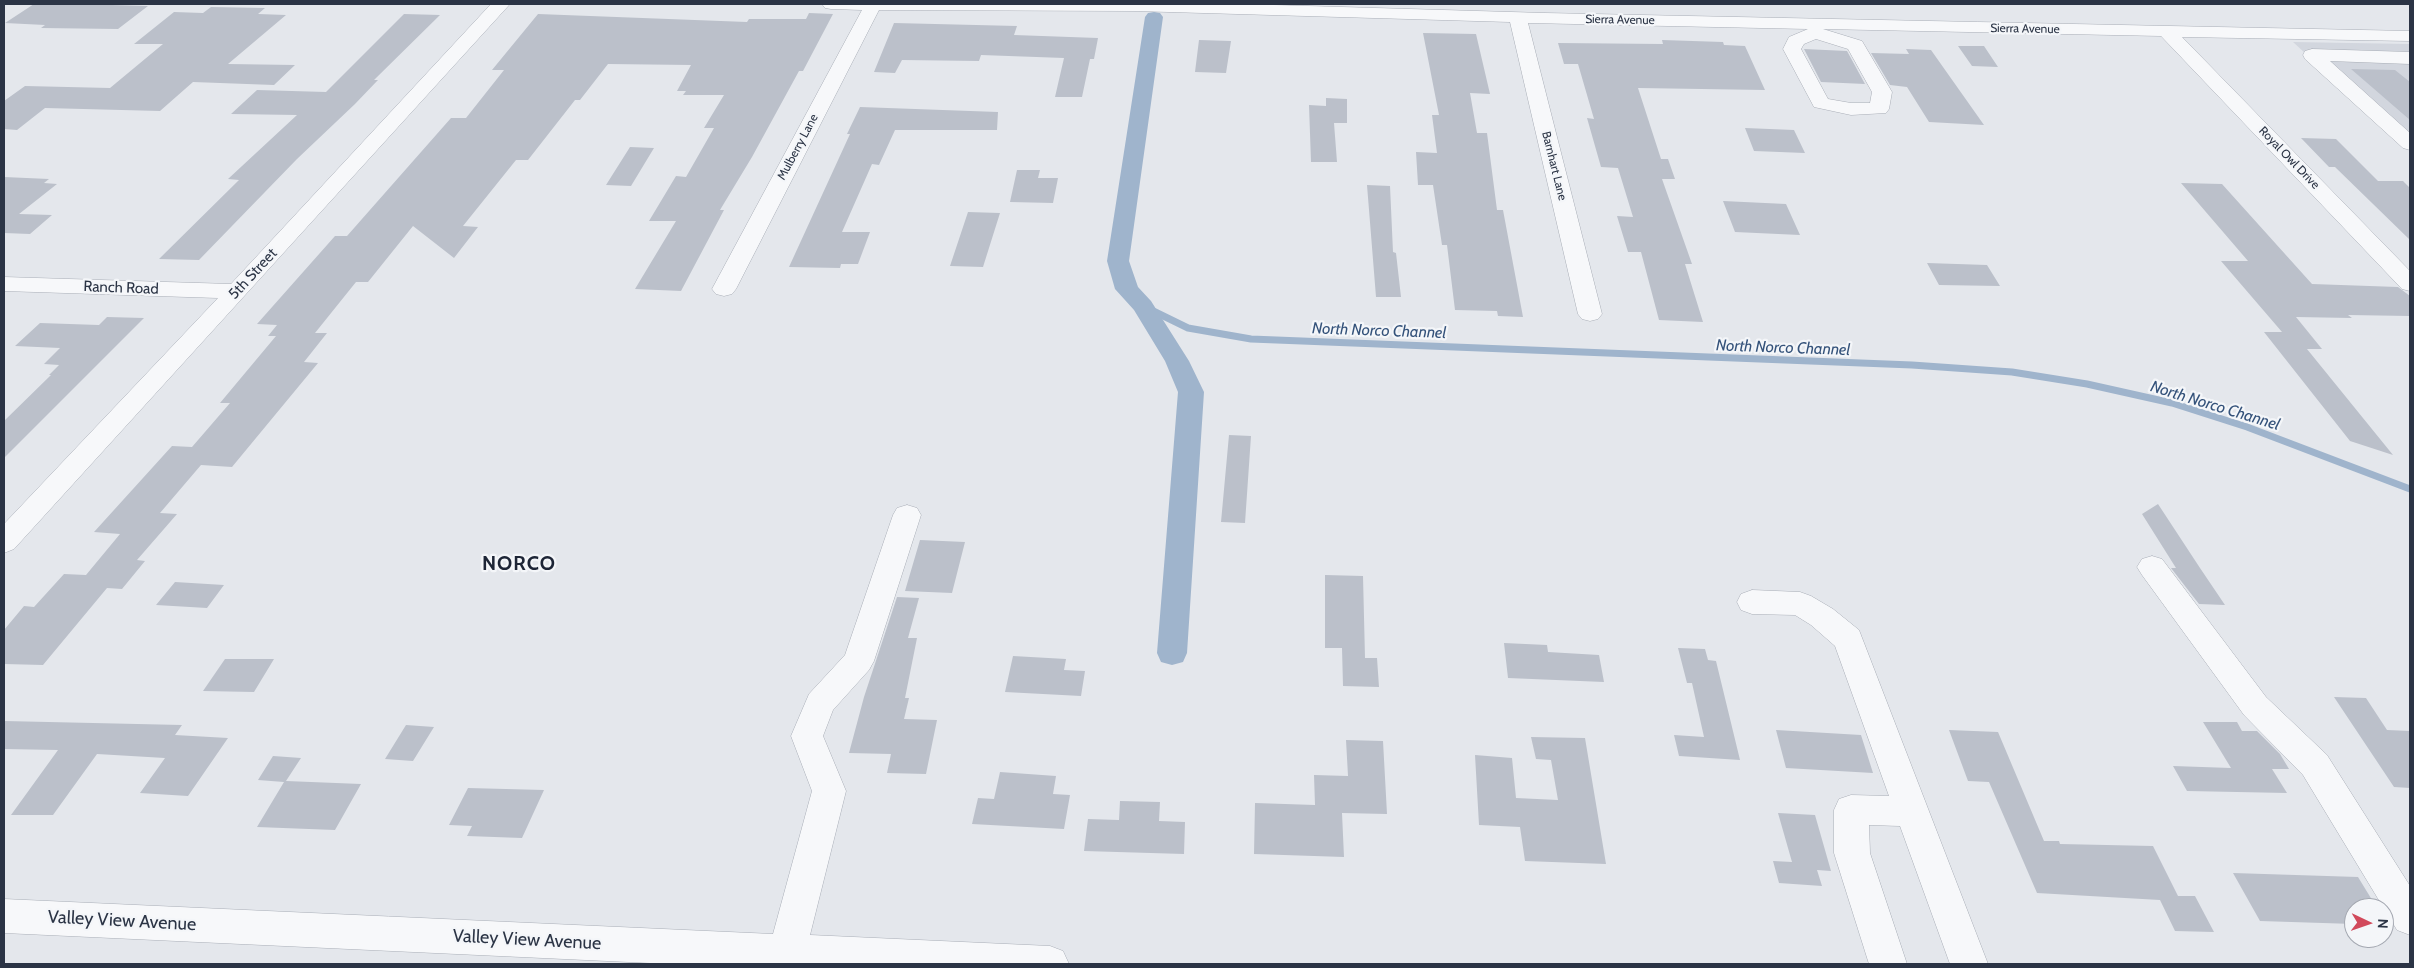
<!DOCTYPE html>
<style>
body{margin:0}
#map{position:relative;width:2414px;height:968px;overflow:hidden;background:#e4e7ec;font-family:Cabin,sans-serif}
canvas{display:block}
.frame{position:absolute;inset:0;border:5px solid #2b3445;pointer-events:none}
.north{position:absolute;left:2344px;top:898px;width:50px;height:50px;box-sizing:border-box;background:#f4f6f9;border:1px solid #a4a8b1;border-radius:50%;rotate:93deg;font-size:14px;font-weight:700;line-height:20px;text-align:center;color:#2b3445}
.north::after{content:'';display:block;margin:auto;width:18px;height:22px;background:#d1495b;clip-path:polygon(50% 0,100% 100%,50% 72%,0 100%)}
</style>
<div id="map">
<canvas width="2414" height="968"></canvas>
<div class="frame"></div>
<div class="north">N</div>
</div>
<script>
const c = document.querySelector('canvas').getContext('2d');
c.lineJoin = 'round';
function fillPath(path, color) { c.fillStyle = color; c.fill(path, 'evenodd'); }
const toPath = rows => new Path2D(rows.map(r => 'M' + r).join(''));
function stroke(path, color, width, dash) { c.strokeStyle = color; c.lineWidth = width; c.lineCap = dash ? 'butt' : 'round'; c.setLineDash(dash || []); c.stroke(path); }
function drawText(font, color, halo, rows, align = 'center') {
  c.font = font + ' Cabin,sans-serif'; c.lineWidth = 4.5; c.setLineDash([]); c.textBaseline = 'middle'; c.strokeStyle = halo; c.fillStyle = color; for (const [text, x, y, turn = 0] of rows) {
    c.save(); c.translate(x, y); c.rotate((+turn || 0) * Math.PI / 180); c.textAlign = isNaN(turn) ? turn : align; if (halo) c.strokeText(text, 0, 0); c.fillText(text, 0, 0); c.restore();
  }
}
const built = toPath([
 [2293,42,2410,44,2410,151,2410,150]
]);
const stream = toPath([
 [1143,306,1188,328,1251,339,1912,365,2012,372,2087,384,2172,403,2247,427,2410,489]
]);
const canal = toPath([
 [1154,12,1160,13,1163,17,1129,261,1138,287,1151,301,1189,361,1204,392,1187,653,1183,662,1172,665,1161,662,1157,653,1178,392,1165,361,1134,310,1115,289,1107,261,1145,17,1148,13,1154,12]
]);
const building = toPath([
 [34,4,114,4,112,5,148,6,118,29,41,28,45,25,5,23],
 [211,7,265,8,258,14,286,15,228,64,295,65,274,85,193,82,160,111,45,108,17,130,4,129,4,101,25,86,110,88,163,44,134,44,174,12,203,13],
 [809,13,833,14,803,71,799,71,752,157,720,210,724,210,681,291,635,289,676,221,649,221,676,176,686,177,714,128,704,128,724,95,683,95,686,91,677,91,691,65,608,64,580,100,575,100,528,160,516,160,463,226,478,227,454,258,413,226,368,282,356,282,315,333,327,333,304,362,318,363,232,467,201,465,160,513,177,514,137,560,145,561,122,589,107,588,43,665,4,664,4,630,24,606,34,607,64,574,86,575,120,534,94,532,172,446,192,447,230,403,220,403,276,336,268,336,277,325,257,324,335,236,347,236,451,118,466,118,504,70,492,70,538,14,747,22,749,19,806,19],
 [404,14,440,15,374,80,378,80,355,104,297,159,199,260,159,259,239,180,228,179,297,115,231,114,257,90,326,92],
 [894,23,1017,26,1014,35,1098,38,1094,59,1090,59,1082,97,1055,97,1064,58,981,55,979,61,902,60,895,73,874,72],
 [1423,33,1476,34,1490,94,1470,93,1477,133,1487,133,1497,210,1503,210,1523,317,1498,316,1497,311,1455,310,1447,245,1442,245,1433,185,1418,185,1416,152,1437,153,1432,115,1439,115],
 [1199,40,1231,41,1226,73,1195,72],
 [1662,40,1723,42,1724,45,1745,46,1765,90,1638,88,1661,159,1668,159,1675,179,1662,179,1692,264,1685,264,1703,322,1659,320,1641,252,1628,252,1617,216,1633,217,1618,168,1601,167,1587,118,1594,119,1578,64,1564,64,1558,43,1663,44],
 [1958,46,1984,46,1998,67,1972,66],
 [1804,49,1847,51,1865,84,1821,82],
 [1906,49,1931,50,1984,125,1929,122,1907,87,1890,85,1871,53,1909,54],
 [2351,69,2395,70,2410,82,2410,120],
 [1326,98,1347,99,1347,123,1334,123,1337,162,1311,162,1309,105,1326,106],
 [860,107,998,112,997,130,895,130,879,165,872,164,842,232,870,232,858,264,841,264,840,268,789,267,850,134,847,134],
 [1745,128,1794,130,1805,153,1754,151],
 [2301,138,2336,139,2378,181,2403,181,2410,188,2410,240,2335,167,2329,167],
 [630,147,654,148,631,186,606,185],
 [1017,170,1040,170,1038,178,1058,178,1053,203,1010,202],
 [4,177,49,179,44,183,57,184,19,214,52,215,30,234,4,233],
 [2181,183,2222,184,2312,284,2398,287,2410,296,2410,316,2348,315,2352,318,2296,317,2322,349,2307,349,2393,455,2350,441,2264,332,2282,332,2221,261,2248,261],
 [1367,185,1390,186,1393,252,1396,253,1401,297,1376,297],
 [1723,201,1786,204,1800,235,1735,232],
 [968,212,1000,213,983,267,950,266],
 [1927,263,1987,265,2000,286,1939,285],
 [107,317,144,318,4,458,4,421,51,375,49,375,59,365,44,364,60,348,15,346,40,323,99,325],
 [1229,435,1251,436,1245,523,1221,522],
 [2158,504,2200,568,2225,605,2199,604,2171,568,2176,568,2142,514],
 [920,540,965,542,952,593,905,591],
 [1325,575,1363,576,1365,658,1377,658,1379,687,1343,686,1342,648,1325,648],
 [175,582,224,585,207,608,156,605],
 [897,597,919,598,908,638,917,638,905,698,909,698,904,719,937,720,926,774,887,773,891,754,849,753,864,697],
 [1504,643,1547,645,1548,652,1599,655,1604,682,1508,678],
 [1678,648,1705,649,1708,660,1716,661,1740,760,1679,756,1674,735,1704,737,1692,683,1687,683],
 [1013,656,1066,659,1064,670,1085,671,1081,696,1005,692],
 [225,659,274,659,254,692,203,691],
 [2334,697,2366,698,2387,730,2410,731,2410,788,2394,787],
 [4,721,182,725,175,735,228,738,188,796,140,793,165,758,97,754,53,815,11,815,58,750,4,749],
 [2203,722,2237,722,2242,731,2257,731,2280,754,2289,769,2272,769,2287,793,2187,791,2173,766,2231,768],
 [406,725,434,727,413,761,385,759],
 [1776,730,1861,735,1873,773,1786,768],
 [1949,730,1998,732,2044,841,2059,841,2060,844,2153,846,2178,896,2195,896,2214,932,2175,931,2160,900,2037,893,1989,782,1968,781],
 [1531,737,1585,738,1606,864,1525,861,1520,827,1479,825,1475,755,1512,758,1516,798,1558,800,1551,760,1536,759],
 [1346,740,1383,741,1387,814,1342,813,1344,857,1254,854,1255,803,1315,805,1314,775,1348,776],
 [273,756,301,758,286,781,361,784,335,830,257,827,284,782,258,780],
 [1000,772,1056,776,1053,794,1070,795,1064,829,972,824,978,798,994,799],
 [468,788,544,790,522,838,467,836,472,826,449,825],
 [1120,801,1160,802,1159,821,1185,822,1184,854,1084,851,1088,819,1119,820],
 [1778,813,1815,815,1831,871,1817,870,1822,886,1779,883,1773,861,1792,862],
 [2233,873,2358,877,2377,908,2354,908,2354,924,2260,921]
]);
const minor = toPath([
 [491,4,510,4,14,549,4,553,4,524,218,298,4,291,4,277,231,284,491,4],
 [822,4,1240,4,1545,13,2410,31,2410,41,2182,37,2410,271,2410,291,2402,289,2161,36,1823,29,1862,41,1892,92,1889,109,1886,113,1851,115,1814,107,1783,49,1789,37,1808,29,1528,23,1602,314,1598,319,1590,321,1582,319,1578,314,1510,22,1135,11,879,10,736,289,732,294,724,296,716,294,712,289,862,10,831,9,825,8,822,4],
 [1816,39,1848,49,1872,92,1870,103,1851,103,1828,99,1801,49,1804,44,1816,39],
 [2312,49,2410,52,2410,64,2330,61,2410,133,2410,150,2403,148,2305,59,2303,55,2305,51,2312,49],
 [907,505,917,508,921,515,874,661,869,670,833,710,823,736,846,791,810,935,1050,946,1063,951,1069,964,672,964,4,933,4,899,773,934,812,791,791,736,809,694,845,655,893,515,897,508,907,505],
 [2152,556,2162,559,2266,697,2327,755,2410,886,2410,935,2397,930,2303,775,2244,715,2142,575,2137,567,2142,559,2152,556],
 [1752,590,1800,592,1811,596,1833,609,1859,630,1988,964,1950,964,1900,826,1869,825,1870,853,1907,964,1869,964,1834,853,1834,810,1839,799,1851,795,1889,796,1835,646,1811,625,1795,615,1752,614,1741,610,1737,602,1741,594,1752,590]
]);
const farStreetnames = [
 ["Sierra Avenue",1620,20,1],
 ["Sierra Avenue",2025,29,1],
 ["Mulberry Lane",798,147,-62],
 ["Royal Owl Drive",2289,158,46],
 ["Barnhart Lane",1554,166,76]
];
const streetNames = [
 ["5th Street",253,274,-47],
 ["Ranch Road",121,288,2]
];
const waterNames = [
 ["North Norco Channel",1379,331,2],
 ["North Norco Channel",1783,348,2],
 ["North Norco Channel",2215,406,17]
];
const nearStreetnames = [
 ["Valley View Avenue",122,921,3],
 ["Valley View Avenue",527,940,3]
];
const districtNames = [
 ["NORCO",519,564]
];
fillPath(built, '#d2d6de');
stroke(stream, '#9fb4cc', 7);
fillPath(canal, '#9fb4cc');
fillPath(building, '#bbc0ca');
stroke(minor, '#a9aeb7', 1);
fillPath(minor, '#f7f8fa');
drawText('12px', '#2b3445', '#f4f6f9', farStreetnames);
drawText('15px', '#2b3445', '#f4f6f9', streetNames);
drawText('italic 16px', '#34527a', '#f4f6f9', waterNames);
drawText('18px', '#2b3445', '#f4f6f9', nearStreetnames);
c.letterSpacing = '1px';
drawText('bold 20px', '#1d2536', '#f4f6f9', districtNames);
c.letterSpacing = '0px';
</script>
